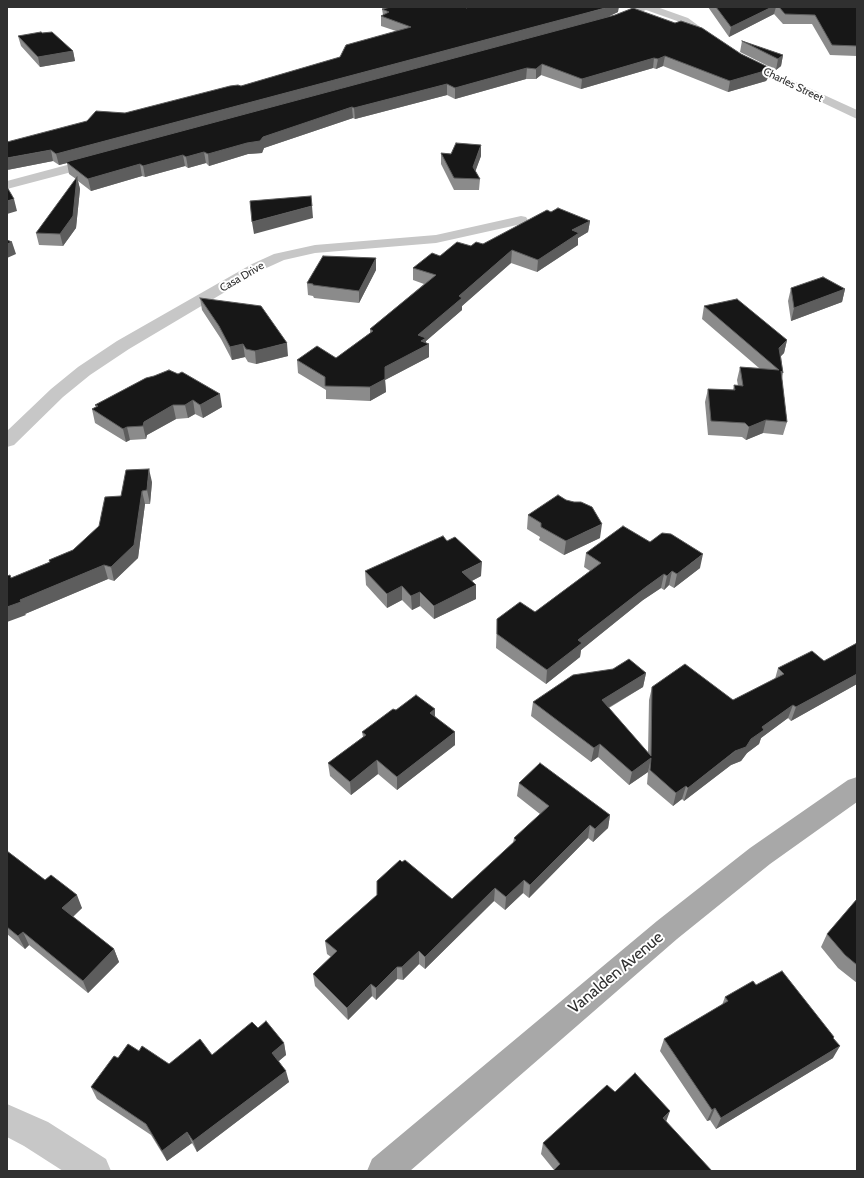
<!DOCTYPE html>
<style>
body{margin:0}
#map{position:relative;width:864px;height:1178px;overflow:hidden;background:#fff;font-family:Cabin,sans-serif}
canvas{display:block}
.frame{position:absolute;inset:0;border:8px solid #303030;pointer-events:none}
</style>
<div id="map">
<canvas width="864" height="1178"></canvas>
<div class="frame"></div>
</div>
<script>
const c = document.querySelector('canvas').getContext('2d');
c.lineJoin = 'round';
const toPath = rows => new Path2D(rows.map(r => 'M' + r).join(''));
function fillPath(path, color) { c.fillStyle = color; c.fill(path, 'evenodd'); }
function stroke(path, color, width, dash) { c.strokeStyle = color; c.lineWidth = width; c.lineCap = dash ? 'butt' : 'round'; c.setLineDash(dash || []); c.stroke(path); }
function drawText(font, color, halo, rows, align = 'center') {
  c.font = font + ' Cabin,sans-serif'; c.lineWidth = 4; c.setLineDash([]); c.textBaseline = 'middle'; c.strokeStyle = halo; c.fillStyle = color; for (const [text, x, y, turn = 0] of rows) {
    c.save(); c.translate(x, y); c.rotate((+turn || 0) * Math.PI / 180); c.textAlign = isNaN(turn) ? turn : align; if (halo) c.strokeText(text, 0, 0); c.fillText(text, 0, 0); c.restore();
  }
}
const minor = toPath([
 [636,7,657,7,688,18,718,40,713,43,709,42,680,22,646,10,614,23,610,24,605,21,636,7],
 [743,58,857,110,857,119,739,63,737,61,743,58],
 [97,157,102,158,104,161,102,164,7,189,7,181,97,157],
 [521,216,526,217,528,220,526,223,436,243,315,253,284,260,262,270,129,349,90,375,63,397,14,445,7,447,7,431,51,389,78,367,117,341,252,264,274,254,315,245,436,235,521,216],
 [7,1104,48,1122,106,1159,111,1171,63,1171,24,1146,7,1137,7,1104]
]);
const major = toPath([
 [857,777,857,802,770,864,677,939,410,1171,367,1171,372,1159,657,921,750,848,848,780,857,777]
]);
const wall = toPath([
 [708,7,857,7,857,56,830,55,812,24,783,24,774,14,729,37],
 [382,9,618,12,606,17,741,54,770,68,768,78,766,81,728,92,663,66,656,69,653,68,581,89,541,75,536,79,526,79,455,99,447,95,355,119,353,118,264,148,262,153,248,154,209,166,206,163,188,168,185,166,145,177,142,176,91,191,78,181,80,189,76,228,63,246,39,245,36,233,76,179,69,174,67,163,59,165,53,161,7,170,125,113,241,86,340,57,396,31,381,26,381,16,383,15],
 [42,33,73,51,75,61,40,67,21,46,18,36],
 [742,41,783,55,781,66,776,70,740,52],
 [441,153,481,156,475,171,480,179,479,190,454,190,441,164],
 [551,212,590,221,588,232,578,238,578,245,537,272,511,263,462,306,462,310,426,341,426,343,429,344,429,357,385,380,386,392,370,401,326,399,326,390,298,373,297,360,336,358,370,333,370,329,424,284,413,280,413,268,440,256,471,246,483,244],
 [376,258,376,270,359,303,314,298,313,296,308,295,307,283],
 [791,288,845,289,842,302,791,321,788,301],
 [200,298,288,356,256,364,248,362,245,357,232,360,221,339,202,310],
 [704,306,787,340,784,353,781,356,783,373,782,379,787,422,783,435,763,433,746,440,742,437,708,435,705,402,708,389,733,390,734,385,738,386,737,380,740,367,759,368,702,319],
 [146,378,222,407,203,418,195,414,188,418,176,419,147,435,146,439,130,440,126,442,95,423,92,409,96,407,95,405],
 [152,482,150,504,145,504,138,558,114,581,108,579,25,614,26,615,11,578,50,562,49,560,73,550,99,526,121,496],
 [528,515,600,538,564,555,539,540,540,537,527,529],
 [650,542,700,568,674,588,669,585,664,590,661,588,643,600,581,650,580,657,546,684,496,648,497,619,535,612,590,571,584,567,586,553],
 [365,571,481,576,472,581,476,599,434,619,420,606,412,610,402,600,387,608,366,585],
 [857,643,857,684,791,721,788,718,761,738,759,744,747,753,741,761,731,765,684,801,682,799,673,806,647,784,648,772,629,785,598,757,591,762,531,716,533,702,646,673,643,687,609,708,648,753,649,700,652,687,733,700,775,679,778,668,824,661],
 [435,709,435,716,455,745,397,790,378,774,351,795,330,776,328,763,363,737,362,732,396,710],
 [519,783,610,815,608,828,593,842,588,838,529,898,523,893,505,910,494,901,425,969,419,964,403,980,397,979,376,1000,372,996,348,1020,315,986,313,974,331,957,327,954,325,941,377,895,402,862,452,899,513,843,514,838,540,814,517,796],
 [7,851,45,880,82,908,73,917,114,949,119,962,88,993,29,945,25,949,7,934],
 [857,899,857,983,838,968,821,947,827,934],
 [756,985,833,1039,833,1058,716,1129,710,1120,707,1121,660,1051,664,1039,722,1005,725,997],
 [258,1028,284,1043,286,1055,279,1061,289,1082,197,1152,192,1143,167,1161,151,1135,97,1099,91,1087,118,1058,139,1051,169,1064,212,1055],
 [615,1092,670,1111,554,1170,541,1154,543,1143]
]);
const shadedWall = toPath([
 [609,7,619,7,618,12,606,18,66,162,67,163,59,165,56,154],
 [772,7,776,7,774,14,729,37,731,27],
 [73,51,75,61,40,67,38,57],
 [783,55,781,66,776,70,778,59],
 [665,56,663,66,656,69,658,59],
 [654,58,653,68,581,89,582,79],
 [542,64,541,75,536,79,536,69],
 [527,68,526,79,455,99,455,88],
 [770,68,768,78,766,81,728,92,730,81],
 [447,84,447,95,355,119,354,108],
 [352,107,353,118,264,148,262,153,248,154,209,166,208,154],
 [481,145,481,156,473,178,473,167],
 [51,150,53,161,7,170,7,158],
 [204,152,206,163,188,168,186,157],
 [183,155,185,166,145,177,143,166],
 [140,164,142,176,91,191,88,179],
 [77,177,80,189,76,228,63,246,60,234],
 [14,199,17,211,7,214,7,201],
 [312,206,313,218,254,234,252,222],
 [590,221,588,232,578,238,578,245,537,272,538,260,572,230],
 [12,242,16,254,7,258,7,244],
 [512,250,511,263,462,306,462,310,426,341,426,346,429,344,429,357,385,380,385,367,418,335,459,296],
 [376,258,376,270,359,303,359,291],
 [845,289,842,302,791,321,794,308],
 [787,340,784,353,776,361,779,348],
 [287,343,288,356,256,364,255,351],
 [243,344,245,357,232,360,230,347],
 [385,379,386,392,370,401,370,387],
 [220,394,222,407,203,418,200,405],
 [193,400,195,414,188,418,185,405],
 [173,405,176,419,147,435,146,439,143,426,144,422],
 [766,420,763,433,746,440,749,427],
 [127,427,130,440,126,442,123,429],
 [149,469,152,482,150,504,147,490],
 [142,491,145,504,138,558,114,581,111,567],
 [602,524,600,538,564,555,566,541],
 [703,554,700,568,674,588,677,574],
 [482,562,481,576,462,586,462,572],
 [104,565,108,579,25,614,26,615,7,622,7,607,20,600],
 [672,571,669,585,664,590,667,576],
 [664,574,661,588,643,600,581,650,580,657,546,684,547,670,578,640,646,587],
 [476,585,476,599,434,619,434,606],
 [402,586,402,600,387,608,387,594],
 [420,592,420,606,412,610,411,596],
 [646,673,643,687,599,713,602,700],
 [857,674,857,684,791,721,796,707],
 [793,705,788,718,761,738,759,744,747,753,741,761,731,765,684,801,688,788,751,739,762,727],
 [435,709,435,723,430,713],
 [455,732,455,745,397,790,397,777],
 [600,744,598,757,591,762,594,748],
 [651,758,648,772,629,785,632,772],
 [377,760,378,774,351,795,350,782],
 [686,786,682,799,673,806,676,793],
 [610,815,608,828,593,842,595,829],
 [590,825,588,838,529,898,530,885],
 [524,880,523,893,505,910,506,897],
 [495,888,494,901,425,969,425,957],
 [77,895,82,908,68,921,62,908],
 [23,932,29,945,25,949,18,936],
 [114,949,119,962,88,993,83,981],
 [419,951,419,964,403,980,402,967],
 [397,967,397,979,376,1000,376,988],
 [371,984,372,996,348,1020,347,1008],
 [284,1043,286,1055,275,1064,272,1053],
 [840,1046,833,1058,716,1129,721,1118],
 [286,1071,289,1082,197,1152,193,1141],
 [715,1108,710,1120,707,1121,712,1110],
 [670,1111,666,1122,663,1118],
 [187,1132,192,1143,167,1161,162,1151]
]);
const building = toPath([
 [391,7,467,7,466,8,469,7,609,7,56,154,51,150,7,158,7,142,87,121,96,111,125,113,230,86,238,85,241,86,340,57,346,45,411,27,381,16,389,12,382,9,391,7],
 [716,7,772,7,731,27,716,7],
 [779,7,857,7,857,46,832,45,815,15,785,14,779,7],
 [633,8,675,23,681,21,702,28,741,54,770,68,768,70,730,81,665,56,658,59,654,58,582,79,542,64,536,69,527,68,455,88,447,84,354,108,352,107,263,137,260,141,247,143,208,154,204,152,186,157,183,155,143,166,140,164,88,179,66,162,615,15,633,8],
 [41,32,42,33,52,32,73,51,38,57,18,36,41,32],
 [742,41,783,55,778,59,742,41],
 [456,143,481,145,473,167,480,179,454,178,441,153,451,154,456,143],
 [77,177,73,216,60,234,36,233,77,177],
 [7,187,14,199,7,201,7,187],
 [311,196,312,206,252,222,250,201,311,196],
 [558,208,590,221,572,230,579,233,538,260,512,250,459,296,462,298,418,335,426,338,421,341,429,344,385,367,385,379,370,387,325,386,325,377,297,360,317,346,336,358,373,331,370,329,436,275,413,268,432,253,440,256,457,242,471,246,476,242,483,244,547,210,551,212,558,208],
 [7,240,12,242,7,244,7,240],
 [323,256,376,258,359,291,313,285,313,284,307,283,323,256],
 [823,277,845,289,794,308,791,288,823,277],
 [200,298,261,306,287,343,255,351,246,349,243,344,230,347,219,326,200,298],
 [737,299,787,340,779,348,783,373,781,371,787,422,766,420,749,427,745,423,711,421,708,389,735,390,734,385,743,386,740,367,779,370,704,306,737,299],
 [169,370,178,374,182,372,220,394,200,405,193,400,185,405,173,405,144,422,143,426,127,427,123,429,92,409,98,406,95,405,146,378,154,376,169,370],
 [149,469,147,490,142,491,134,545,111,567,104,565,20,600,21,602,7,607,7,576,10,575,11,578,50,562,49,560,73,550,99,526,105,497,121,496,126,470,149,469],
 [558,495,566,500,574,502,581,502,592,507,602,524,566,541,541,527,541,523,528,515,558,495],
 [623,526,650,542,662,533,671,534,703,554,677,574,672,571,667,576,664,574,646,587,578,640,582,643,547,670,497,634,497,619,520,602,535,612,601,563,586,553,623,526],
 [443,536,447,541,455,537,482,562,462,572,476,585,434,606,420,592,411,596,402,586,387,594,365,571,443,536],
 [857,643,857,674,796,707,793,705,762,727,764,730,751,739,746,747,735,751,688,788,686,786,676,793,650,770,651,758,632,772,600,744,594,748,533,702,573,675,613,669,629,659,646,673,602,700,651,756,652,687,685,664,733,700,784,674,778,668,812,651,824,661,857,643],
 [416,695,435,709,430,713,455,732,397,777,377,760,350,782,328,763,366,735,362,732,393,709,396,710,416,695],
 [540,763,610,815,595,829,590,825,530,885,524,880,506,897,495,888,425,957,419,951,402,967,397,967,376,988,371,984,347,1008,313,974,337,951,325,941,377,895,377,881,400,860,402,862,405,860,452,899,516,840,514,838,549,806,519,783,540,763],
 [7,851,45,880,51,875,77,895,62,908,114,949,83,981,23,932,18,936,7,927,7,851],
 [857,899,857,965,845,955,827,934,857,899],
 [782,971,834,1037,833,1038,840,1046,721,1118,715,1108,712,1110,664,1039,728,1001,725,997,753,981,756,985,782,971],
 [266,1021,284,1043,272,1053,286,1071,193,1141,187,1132,162,1151,146,1124,91,1087,114,1056,118,1058,128,1044,139,1051,142,1046,169,1064,200,1039,212,1055,252,1022,258,1028,266,1021],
 [635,1073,670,1111,663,1118,712,1171,553,1171,560,1164,543,1143,607,1085,615,1092,635,1073]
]);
const farStreetnames = [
 ["Charles Street",793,85,26],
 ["Casa Drive",242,277,-30]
];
const nearStreetnames = [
 ["Vanalden Avenue",616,973,-40]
];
fillPath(minor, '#c7c7c7');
fillPath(major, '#a8a8a8');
fillPath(wall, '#8b8b8b');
fillPath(shadedWall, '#5d5d5d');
fillPath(building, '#171717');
stroke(building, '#5d5d5d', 1);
drawText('11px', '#303030', '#fff', farStreetnames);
drawText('16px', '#303030', '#fff', nearStreetnames);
</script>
